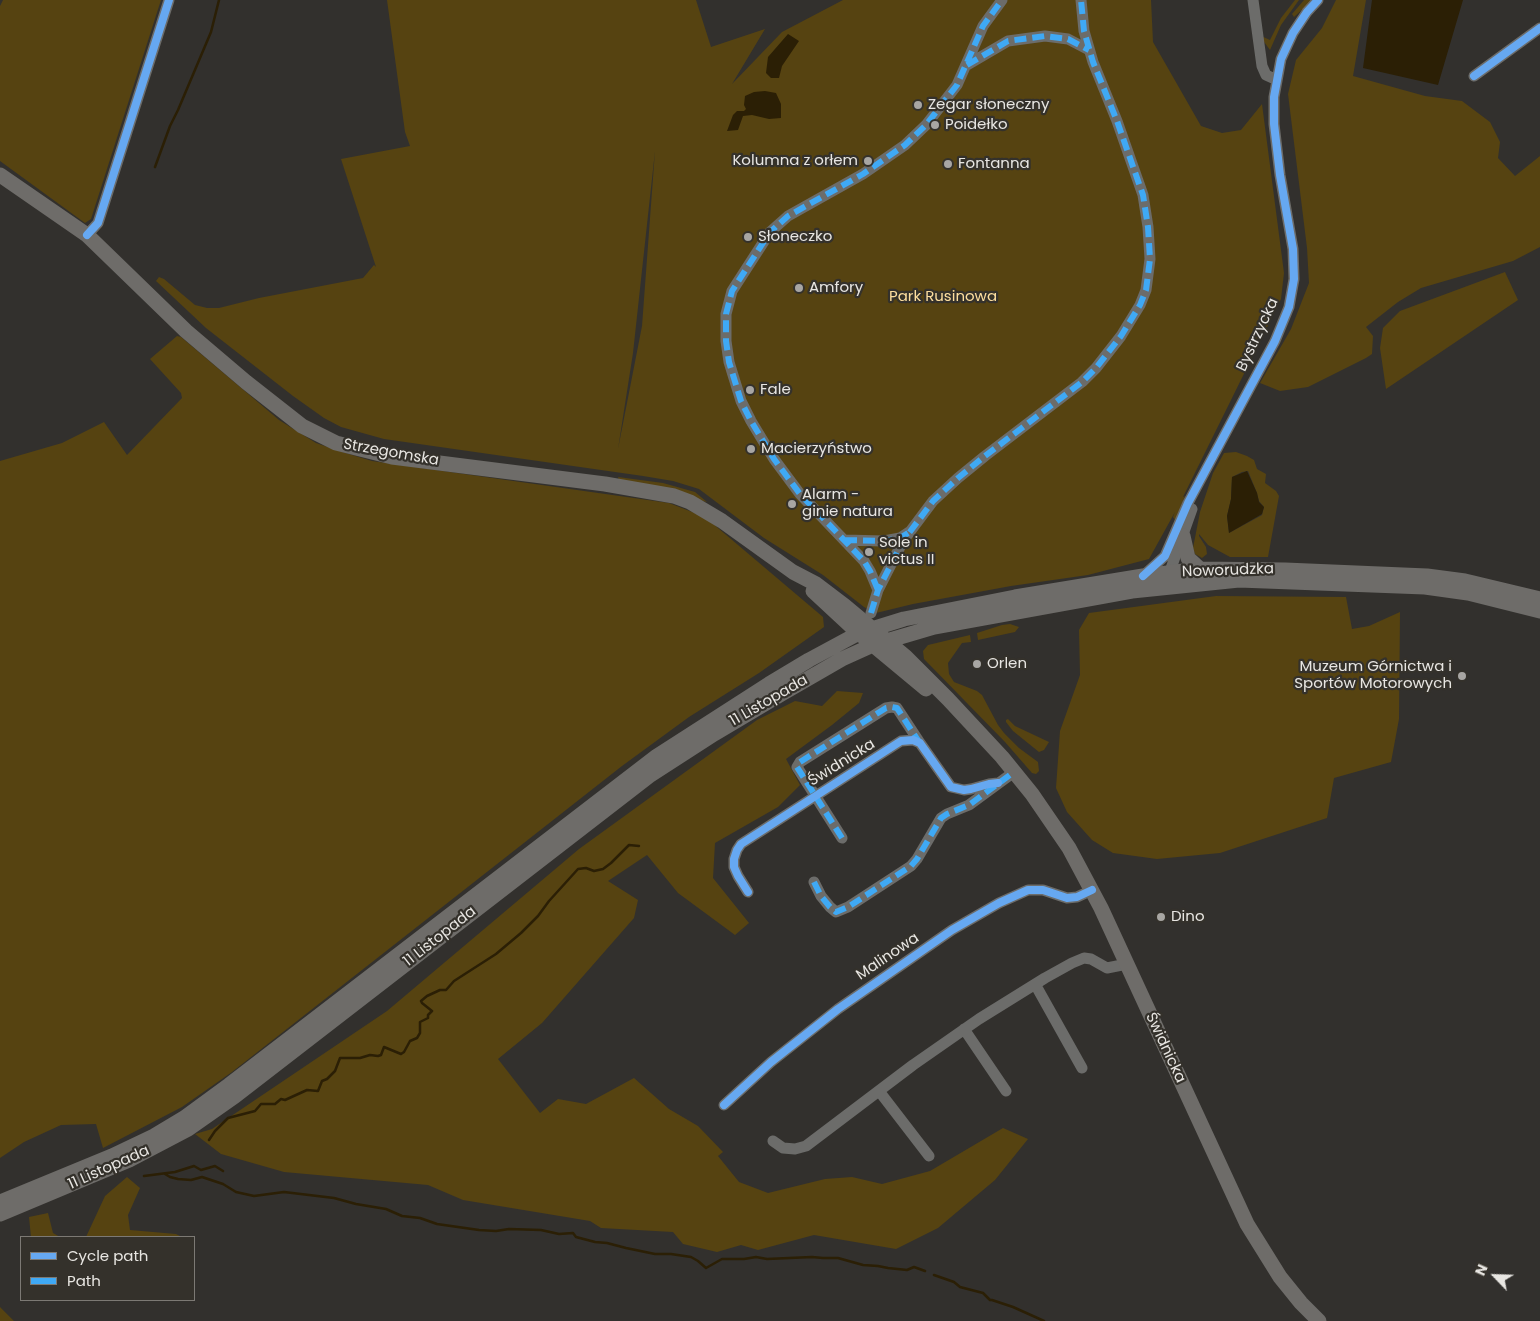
<!DOCTYPE html>
<meta charset="utf-8">
<style>
body{margin:0}
#map{position:relative;width:1540px;height:1321px;overflow:hidden;background:#32302d;font-family:Poppins,sans-serif}
canvas{display:block}
.legend{position:absolute;left:20px;top:1236px;width:175px;height:65px;box-sizing:border-box;background:#34312b;border:1px solid #7c7974;margin:0;padding:6px 9px;list-style:none;font-size:15px;color:#e8e6e2}
.legend li{display:flex;align-items:center;gap:10px;height:25px}
.legend b{width:25px;border:1px solid #7c7974}
.north{position:absolute;left:1470px;top:1251px;width:50px;height:50px;-webkit-text-stroke:4px #34312b;paint-order:stroke;rotate:294deg;font-size:14px;font-weight:700;line-height:20px;text-align:center;color:#e8e6e2}
.north::after{content:'';display:block;margin:auto;width:18px;height:22px;background:#e8e6e2;clip-path:polygon(50% 0,100% 100%,50% 72%,0 100%)}
</style>
<div id="map">
<canvas width="1540" height="1321"></canvas>
<ul class="legend">
<li><b style="height:6px;background:#66a8f1"></b>Cycle path</li>
<li><b style="height:6px;background:#3fa9f5"></b>Path</li>
</ul>
<div class="north">N</div>
</div>
<script>
const c = document.querySelector('canvas').getContext('2d');
c.lineJoin = 'round';
function fillPath(path, color) { c.fillStyle = color; c.fill(path, 'evenodd'); }
const toPath = rows => new Path2D(rows.map(r => 'M' + r).join(''));
function stroke(path, color, width, dash) { c.strokeStyle = color; c.lineWidth = width; c.lineCap = dash ? 'butt' : 'round'; c.setLineDash(dash || []); c.stroke(path); }
function drawText(font, color, halo, rows, align = 'center') {
  c.font = font + ' Poppins,sans-serif'; c.lineWidth = 4.5; c.setLineDash([]); c.textBaseline = 'middle'; c.strokeStyle = halo; c.fillStyle = color; for (const [text, x, y, turn = 0] of rows) {
    c.save(); c.translate(x, y); c.rotate((+turn || 0) * Math.PI / 180); c.textAlign = isNaN(turn) ? turn : align; if (halo) c.strokeText(text, 0, 0); c.fillText(text, 0, 0); c.restore();
  }
}
const green = toPath([
 [3,0,161,0,91,219,85,223,0,161,0,6],
 [387,0,696,0,711,47,765,29,732,84,782,32,843,0,1151,0,1153,42,1201,126,1222,133,1241,130,1262,104,1284,273,1281,299,1183,497,1185,496,1175,520,1173,517,1175,512,1149,559,1088,575,1011,586,913,604,876,613,864,607,823,575,764,538,699,489,673,481,643,476,384,439,341,427,324,418,293,396,206,328,156,281,159,277,164,279,195,305,207,308,219,308,259,298,363,278,374,265,376,267,341,159,410,146,405,132],
 [655,151,642,326,618,449,633,353],
 [1295,0,1299,0,1281,25,1270,50,1259,35,1270,40,1281,18],
 [1304,0,1313,0,1294,17,1292,14],
 [1336,0,1366,0,1353,76,1425,96,1462,101,1490,122,1500,142,1498,158,1515,176,1540,156,1540,247,1513,261,1421,288,1398,302,1366,327,1373,336,1372,354,1366,358,1308,387,1280,391,1260,383,1291,329,1309,283,1307,248,1288,94,1296,60,1322,28],
 [1505,272,1518,300,1386,389,1380,348,1383,328,1400,311],
 [177,336,181,337,279,420,316,443,339,451,372,461,669,503,705,517,823,617,824,627,759,673,689,717,622,766,232,1072,182,1107,103,1148,96,1124,61,1125,24,1142,0,1158,0,461,62,443,104,422,127,455,182,398,181,393,150,359],
 [1236,452,1247,456,1254,460,1257,469,1266,474,1265,483,1276,491,1279,496,1268,557,1230,557,1208,545,1199,534,1199,536,1206,547,1207,554,1202,558,1195,554,1193,548,1200,512,1213,473,1224,453],
 [1248,471,1257,493,1259,501,1264,507,1262,515,1229,533,1227,516,1231,499,1232,477,1242,472],
 [618,477,663,483,695,492,707,502,619,480],
 [1216,596,1346,597,1352,629,1369,626,1400,612,1399,719,1391,762,1334,778,1327,818,1220,853,1157,859,1113,853,1092,840,1067,812,1056,788,1060,731,1080,675,1079,630,1089,613],
 [1010,624,1019,627,1015,632,978,640,977,633,1002,625],
 [970,635,971,642,962,643,948,663,949,674,954,682,977,691,982,695,998,725,1004,733,1019,748,1038,762,1039,771,1036,774,1032,773,1005,742,924,659,923,651,928,645],
 [837,691,863,693,859,703,832,725,786,759,800,785,778,807,715,843,713,878,749,923,735,935,678,893,647,855,608,881,638,900,634,918,542,1023,498,1059,540,1113,558,1099,586,1104,634,1078,669,1109,698,1126,723,1152,718,1156,739,1182,768,1193,825,1179,852,1177,882,1184,930,1171,1003,1128,1028,1139,995,1180,938,1228,896,1249,814,1235,758,1250,741,1245,717,1252,683,1244,673,1232,601,1228,590,1221,463,1200,428,1185,284,1172,221,1154,195,1134,212,1129,387,1011,579,849,757,720,795,701,822,706],
 [1008,719,1015,726,1049,742,1044,750,1039,752,1013,731,1006,722,1006,720],
 [127,1177,140,1188,128,1215,130,1230,176,1234,182,1237,86,1237,105,1196],
 [48,1213,53,1233,60,1237,31,1237,29,1217],
 [0,1307,14,1321,0,1321]
]);
const water = toPath([
 [1372,0,1463,0,1438,85,1363,68],
 [788,34,799,41,782,66,779,78,771,78,766,73,768,57],
 [765,91,776,93,781,104,781,118,769,119,752,115,743,116,738,130,727,131,733,115,737,111,744,111,746,109,744,105,745,96,754,92],
 [1247,471,1257,493,1259,502,1264,507,1262,514,1229,533,1227,516,1231,499,1232,477]
]);
const stream = toPath([
 [155,167,170,126,178,110,211,32,219,0],
 [209,1140,215,1131,228,1118,255,1111,261,1104,275,1104,281,1099,285,1100,307,1090,318,1091,322,1081,327,1079,335,1071,340,1058,360,1058,370,1055,378,1056,381,1055,384,1047,401,1054,404,1052,410,1041,417,1038,420,1033,420,1022,428,1018,428,1015,432,1011,422,1003,421,1001,427,996,440,990,446,990,454,981,496,954,521,933,538,916,549,901,578,869,586,868,594,871,603,869,611,863,629,845,639,846],
 [165,1174,170,1177,178,1179,191,1180,202,1177,223,1184,236,1192,254,1196,284,1192,334,1198,356,1204,386,1209,402,1216,420,1218,437,1224,479,1230,496,1231,509,1229,541,1230,559,1234,573,1233,576,1237,595,1242,607,1243,626,1248,655,1254,671,1254,691,1257,698,1261,706,1268,722,1259,744,1259,756,1257,767,1259,812,1257,823,1258,838,1258,863,1265,878,1266,888,1268,907,1270,914,1267,925,1271],
 [144,1176,175,1172,194,1166,201,1170,215,1166,223,1171],
 [934,1275,954,1282,960,1287,983,1293,990,1300,992,1300,1013,1307,1044,1321]
]);
const minor = toPath([
 [1253,0,1262,66,1266,75,1277,80],
 [967,65,1008,41,1045,36,1068,39,1089,50],
 [1474,76,1540,28],
 [87,235,98,223,169,0],
 [845,540,884,541,900,538,909,532],
 [1143,576,1165,556,1188,503,1275,341,1289,307,1294,279,1293,249,1280,175,1274,124,1274,97,1281,59,1293,33,1307,12,1318,0],
 [1165,577,1169,574,1192,509],
 [878,590,870,571,864,561,800,494,774,459,751,421,741,401,729,362,726,341,726,314,732,291,770,232,788,216,863,174,905,145,926,125,957,85,983,26,1002,0],
 [871,613,878,590,903,541,933,501,958,478,985,456,1082,382,1096,368,1121,336,1140,305,1146,290,1150,259,1148,227,1143,195,1117,121,1093,62,1084,31,1081,0],
 [842,838,797,767,800,762,886,708,892,707,897,708,920,743],
 [814,882,821,896,830,907,836,912,848,907,911,866,917,859,941,818,947,814,969,805,1014,772],
 [748,892,738,876,734,867,734,859,737,850,741,844,901,741,913,740,920,743,951,787,964,790,971,789,989,784,998,783],
 [1035,984,1082,1068],
 [964,1029,1006,1091],
 [879,1091,929,1156],
 [724,1105,771,1062,838,1009,952,930,999,903,1028,890,1043,890,1067,898,1077,897,1092,890],
 [773,1141,783,1148,795,1149,806,1146,913,1065,979,1019,1045,978,1072,963,1084,958,1091,959,1107,968,1127,964]
]);
const major = toPath([
 [0,175,87,235,186,331,246,382,302,426,336,443,392,457,605,484,674,496,690,502,722,521,793,572,816,584,845,606,906,657,948,699,1002,757,1032,794,1069,848,1101,908,1247,1224,1280,1277,1301,1303,1319,1321],
 [1183,536,1188,558,1200,569],
 [813,591,855,630,926,689],
 [0,1202,112,1156,154,1136,184,1118,229,1085,657,756,769,684,809,660,859,633,904,619,1015,597,1143,576,1200,569,1285,570,1427,576,1465,581,1540,599],
 [0,1214,129,1160,188,1129,235,1096,649,776,714,734,783,693,842,659,873,645,934,627,1132,591,1239,580,1425,587,1468,593,1540,611]
]);
const quiet = toPath([
 [967,65,1008,41,1045,36,1068,39,1089,50],
 [845,540,884,541,900,538,908,533],
 [878,590,870,571,864,561,800,494,774,459,751,421,741,401,729,362,726,341,726,314,732,291,770,232,788,216,863,174,905,145,926,125,957,85,983,26,1002,0],
 [871,613,878,590,903,541,933,501,958,478,985,456,1082,382,1096,368,1121,336,1140,305,1146,290,1150,259,1148,227,1143,195,1117,121,1093,62,1084,31,1081,0],
 [842,838,797,767,800,762,886,708,892,707,897,708,919,742],
 [814,882,821,896,830,907,836,912,848,907,911,866,917,859,941,818,947,814,969,805,1014,772]
]);
const cycleway = toPath([
 [1474,76,1540,28],
 [87,235,98,223,169,0],
 [1143,576,1165,556,1188,503,1275,341,1289,307,1294,279,1293,249,1280,175,1274,124,1274,97,1281,59,1293,33,1307,12,1318,0],
 [748,892,738,876,734,867,734,859,737,850,741,844,901,741,913,740,920,743,951,787,964,790,971,789,989,784,998,783],
 [724,1105,771,1062,838,1009,952,930,999,903,1028,890,1043,890,1067,898,1077,897,1092,890]
]);
const markers = [
 [918,105,5,"#a8a6a3"],
 [935,125,5,"#a8a6a3"],
 [868,161,5,"#a8a6a3"],
 [948,164,5,"#a8a6a3"],
 [748,237,5,"#a8a6a3"],
 [799,288,5,"#a8a6a3"],
 [750,390,5,"#a8a6a3"],
 [751,449,5,"#a8a6a3"],
 [792,504,5,"#a8a6a3"],
 [869,552,5,"#a8a6a3"],
 [977,664,5,"#a8a6a3"],
 [1462,676,5,"#a8a6a3"],
 [1161,917,5,"#a8a6a3"]
];
const poiNames = [
 ["Zegar słoneczny",928,105],
 ["Poidełko",945,125],
 ["Kolumna z orłem",858,161,"right"],
 ["Fontanna",958,164],
 ["Słoneczko",758,237],
 ["Amfory",809,288],
 ["Fale",760,390],
 ["Macierzyństwo",761,449],
 ["Alarm -",802,495],
 ["ginie natura",802,512],
 ["Sole in",879,543],
 ["victus II",879,560],
 ["Orlen",987,664],
 ["Muzeum Górnictwa i",1452,667,"right"],
 ["Sportów Motorowych",1452,684,"right"],
 ["Dino",1171,917]
];
const parkNames = [
 ["Park Rusinowa",943,297]
];
const streetNames = [
 ["Bystrzycka",1258,335,-65],
 ["Strzegomska",391,453,10],
 ["Noworudzka",1228,571,-2],
 ["11 Listopada",769,701,-30],
 ["Świdnicka",842,763,-32],
 ["11 Listopada",440,937,-38],
 ["Malinowa",888,957,-34],
 ["Świdnicka",1165,1048,65],
 ["11 Listopada",109,1168,-24]
];
fillPath(green, '#564311');
fillPath(water, '#2b1f05');
stroke(stream, '#2b1f05', 2.5);
stroke(minor, '#6c6c6a', 11);
stroke(major, '#6e6c69', 15);
stroke(quiet, '#3fa9f5', 6, [12, 6]);
stroke(cycleway, '#66a8f1', 8);
for (const [x, y, r, color] of markers) { const dot = new Path2D(); dot.arc(x, y, r, 0, 2 * Math.PI); c.fillStyle = color; c.fill(dot); stroke(dot, '#34312b', 2); }
drawText('15px', '#e8e6e2', '#34312b', poiNames, 'left');
drawText('15px', '#fdde9e', '#34312b', parkNames);
drawText('15px', '#e8e6e2', '#34312b', streetNames);
</script>
